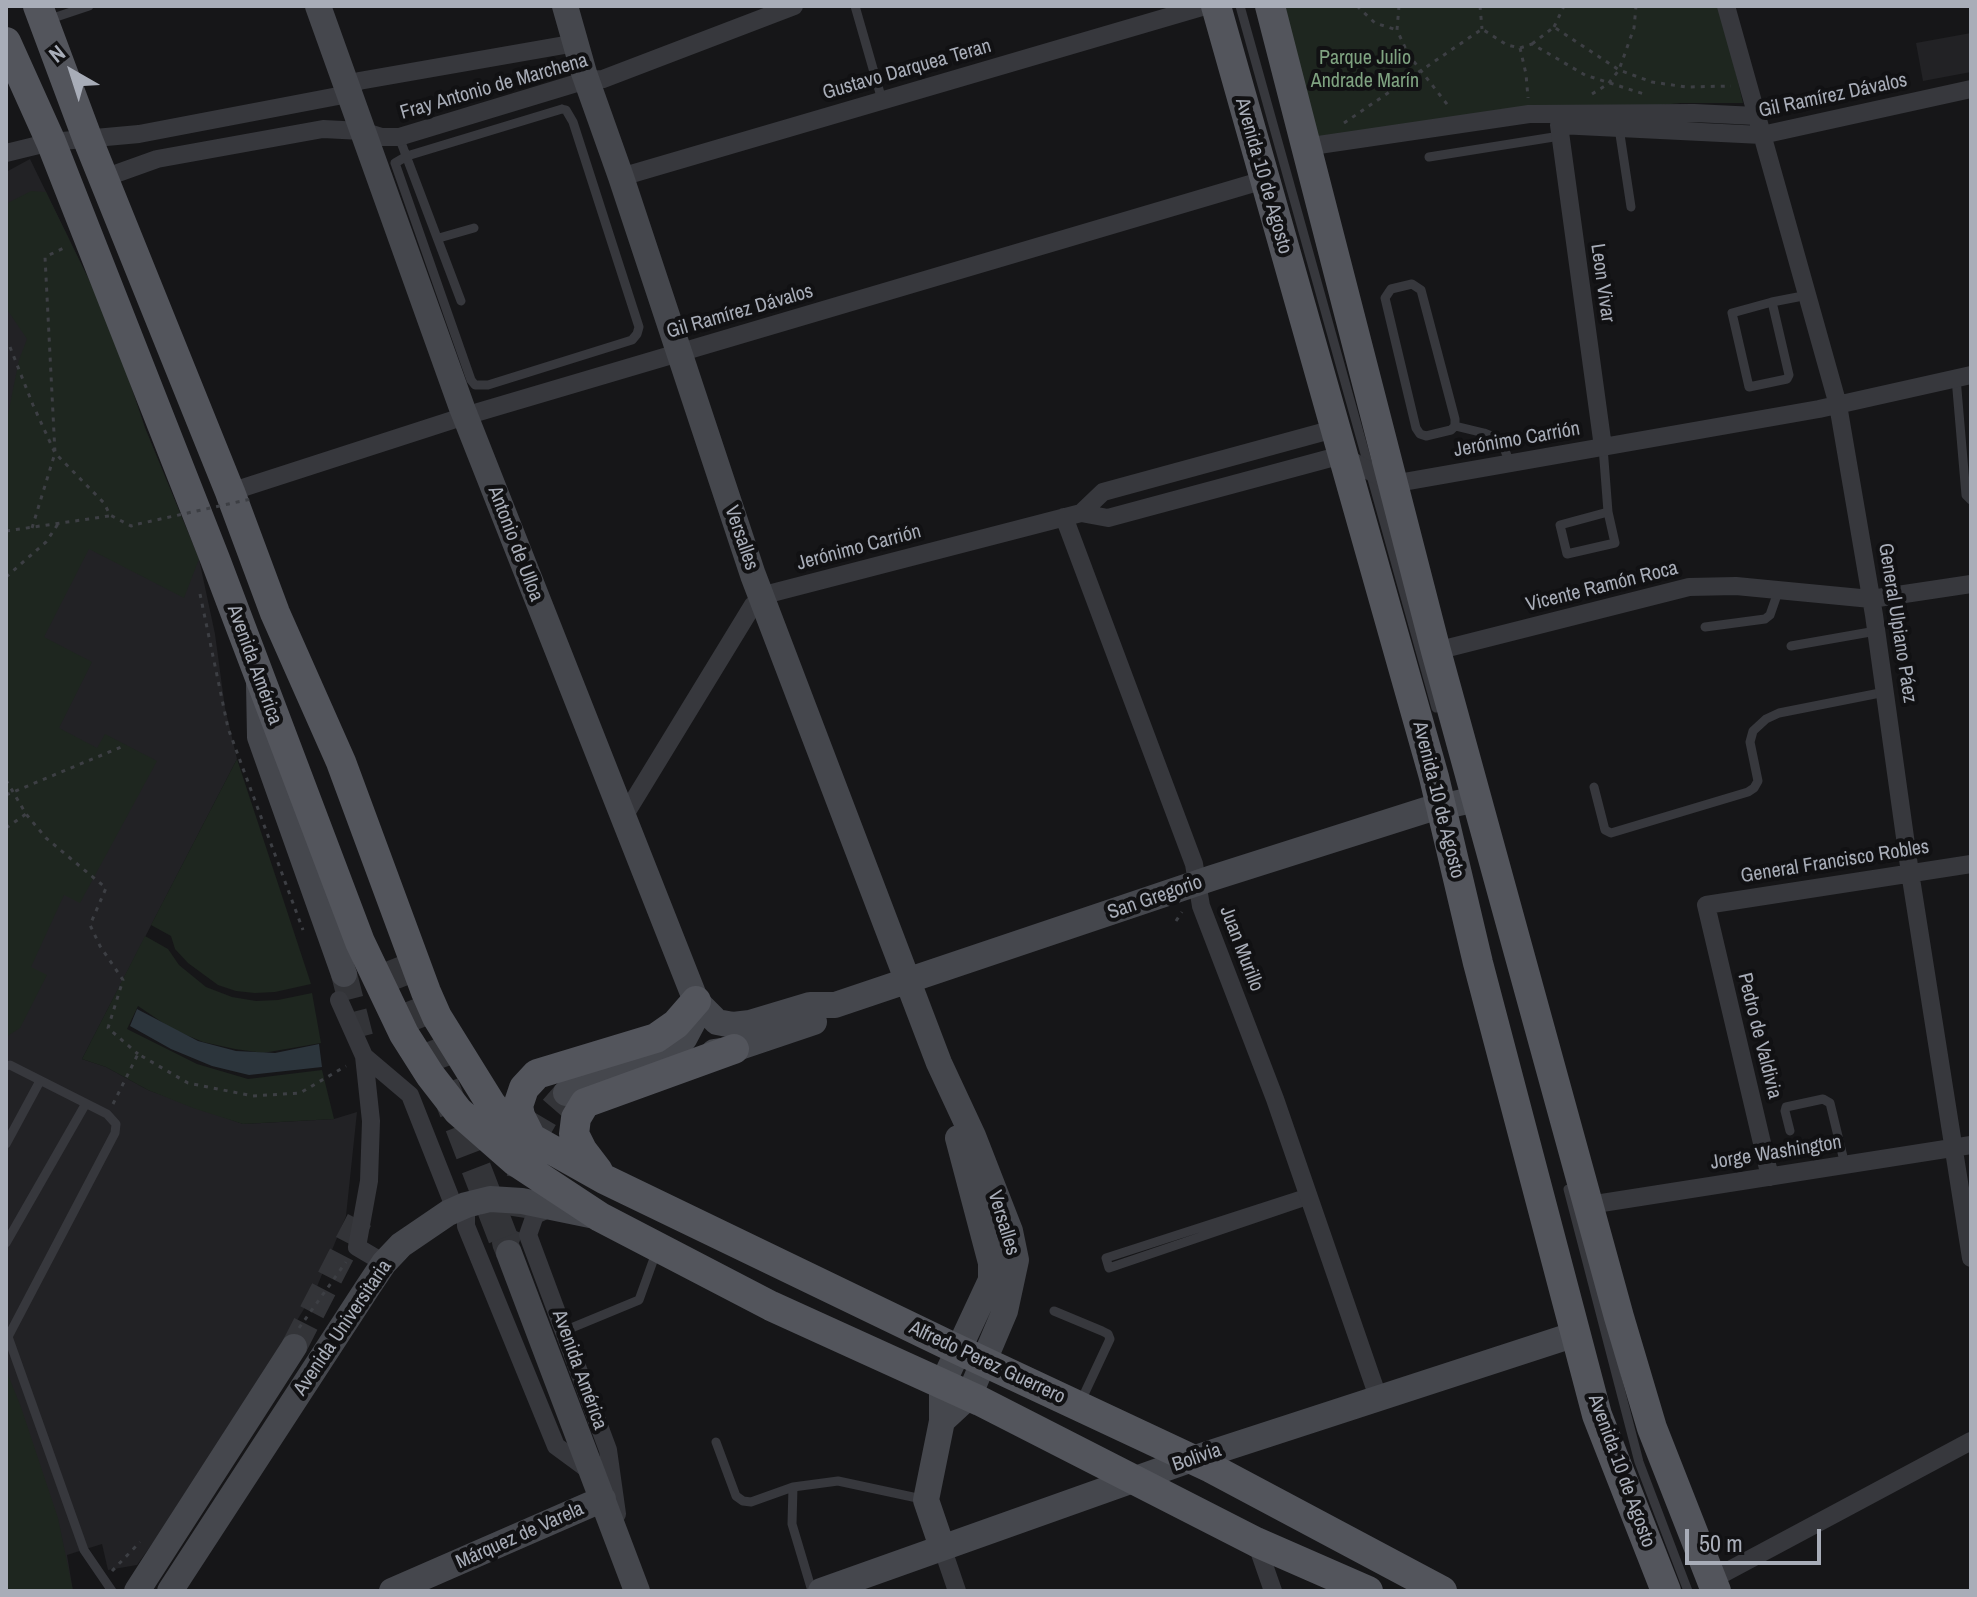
<!DOCTYPE html>
<meta charset="utf-8">
<style>
body{margin:0}
#map{position:relative;width:1977px;height:1597px;overflow:hidden;background:#161618;font-family:"Archivo Narrow",sans-serif}
canvas{display:block}
.frame{position:absolute;inset:0;border:8px solid #a8adb8;pointer-events:none}
.north{position:absolute;left:32px;top:32px;width:80px;height:80px;-webkit-text-stroke:6px #111113;paint-order:stroke;rotate:321deg;font-size:22px;font-weight:700;line-height:32px;text-align:center;color:#a8adb8}
.north::after{content:'';display:block;margin:auto;width:28px;height:36px;background:#a8adb8;clip-path:polygon(50% 0,100% 100%,50% 72%,0 100%)}
.scale{position:absolute;left:1685px;top:1529px;width:136px;height:36px;box-sizing:border-box;border:4px solid #a8adb8;border-top:0;padding-left:10px;font-size:24px;line-height:28px;white-space:nowrap;color:#a8adb8;-webkit-text-stroke:6px #111113;paint-order:stroke}
</style>
<div id="map">
<canvas width="1977" height="1597"></canvas>
<div class="frame"></div>
<div class="north">N</div>
<div class="scale">50 m</div>
</div>
<script>
const c = document.querySelector('canvas').getContext('2d');
c.lineJoin = 'round';
function fillPath(path, color) { c.fillStyle = color; c.fill(path, 'evenodd'); }
const toPath = rows => new Path2D(rows.map(r => 'M' + r).join(''));
function stroke(path, color, width, dash) { c.strokeStyle = color; c.lineWidth = width; c.lineCap = dash ? 'butt' : 'round'; c.setLineDash(dash || []); c.stroke(path); }
function drawText(font, color, halo, rows, align = 'center') {
  c.font = font + ' "Archivo Narrow",sans-serif'; c.lineWidth = 8; c.setLineDash([]); c.textBaseline = 'middle'; c.strokeStyle = halo; c.fillStyle = color; for (const [text, x, y, turn = 0] of rows) {
    c.save(); c.translate(x, y); c.rotate((+turn || 0) * Math.PI / 180); c.textAlign = isNaN(turn) ? turn : align; if (halo) c.strokeText(text, 0, 0); c.fillText(text, 0, 0); c.restore();
  }
}
const built = toPath([
 [1971,33,1971,72,1923,81,1916,43],
 [30,159,109,321,145,428,199,559,215,634,225,708,237,759,82,1059,106,1067,148,1090,243,1124,334,1119,357,1112,346,1216,316,1289,217,1453,137,1565,108,1570,102,1544,67,1555,73,1591,6,1591,6,172]
]);
const green = toPath([
 [1283,6,1720,6,1743,103,1681,103,1313,140],
 [31,191,46,192,109,321,145,428,199,559,184,598,89,549,44,637,92,662,59,728,97,748,105,734,157,761,80,903,64,895,31,967,47,975,20,1028,6,1037,6,424,19,360,27,339,6,308,6,204],
 [237,759,311,984,275,992,255,993,236,991,218,985,188,963,175,949,171,936,151,925],
 [145,936,168,949,179,965,206,987,232,997,256,1001,278,1000,312,993,321,1043,263,1053,235,1049,203,1042,172,1029,138,1006,127,1029,197,1064,248,1079,322,1070,334,1119,243,1124,193,1108,148,1090,106,1067,82,1059],
 [6,1370,21,1407,58,1518,73,1591,6,1591]
]);
const water = toPath([
 [137,1009,198,1041,236,1051,275,1053,319,1044,322,1067,249,1075,212,1066,171,1049,130,1026]
]);
const secondaryTunnel = toPath([
 [344,974,362,1044],
 [509,1253,505,1243,513,1222,521,1169,528,1147,546,1116,566,1093],
 [294,1347,364,1211]
]);
const primaryTunnel = toPath([
 [395,958,505,1243]
]);
const path = toPath([
 [1357,6,1375,23,1397,30],
 [1399,6,1397,30,1408,54,1450,108],
 [1480,6,1482,29],
 [1554,27,1564,6],
 [1532,44,1554,27,1619,70,1652,82,1686,87,1731,86],
 [1520,48,1532,44,1585,75,1644,94],
 [1592,94,1608,84,1619,70,1634,28,1636,6],
 [1344,123,1482,29,1507,45,1520,48,1526,74,1528,98],
 [10,347,33,405,55,453,104,503,110,515,131,526,138,524],
 [32,528,55,453,45,257,66,247],
 [6,531,109,516],
 [6,577,46,542,58,524],
 [200,594,228,728,303,930],
 [6,780,26,814,46,838,106,888,90,925,100,946,123,980,108,1028,138,1054],
 [6,795,126,745],
 [6,828,26,814],
 [1176,921,1182,912],
 [113,1104,138,1054,188,1083,253,1096,300,1093,346,1066],
 [299,1328,346,1262],
 [112,1571,140,1542]
]);
const lane = toPath([
 [855,6,882,100],
 [1240,6,1436,708],
 [47,20,89,6],
 [562,109,566,110,573,122,639,327,637,334,632,340,488,385,475,385,471,380,395,163,407,156,562,109],
 [1619,128,1631,207],
 [399,137,461,301],
 [1429,157,1560,136],
 [439,238,474,228],
 [1772,302,1789,375,1787,379,1749,387,1732,313,1772,302,1808,295],
 [1956,378,1966,495,1971,500],
 [1455,426,1455,419,1421,290,1412,284,1391,289,1385,298,1416,428,1420,434,1426,436,1451,430,1455,426,1484,433,1496,438,1504,448,1510,463],
 [1603,447,1608,512,1615,543,1567,554,1560,525,1608,512],
 [1705,627,1765,619,1770,615,1779,589],
 [1791,646,1876,631],
 [1594,787,1605,830,1611,833,1748,792,1754,788,1758,781,1750,742,1753,731,1766,719,1779,713,1885,692],
 [6,1066,10,1065,107,1114,116,1124,115,1133,9,1335],
 [1790,1131,1785,1111,1786,1107,1823,1099,1830,1103,1845,1165],
 [6,1144,40,1081],
 [1568,1189,1639,1462,1688,1591],
 [1307,1193,1106,1258,1109,1268,1309,1200],
 [6,1243,85,1105],
 [1054,1311,1102,1331,1108,1334,1110,1339,1080,1403],
 [6,1331,84,1550,112,1591],
 [564,1331,639,1300,657,1250],
 [716,1442,736,1496,743,1501,751,1502,793,1487,838,1481,922,1499],
 [793,1487,792,1524,812,1591]
]);
const street = toPath([
 [1726,6,1838,405,1874,615,1909,866,1971,1258],
 [1305,147,1529,114,1694,113,1756,116],
 [6,153,51,142,139,134,338,96,359,81,576,43],
 [621,177,1205,6],
 [104,178,157,159,323,129,362,131,382,137,399,137,587,80,603,79,794,6],
 [1603,447,1559,125,1762,135,1971,89],
 [230,492,465,416,1264,180],
 [1081,513,1103,492,1334,429],
 [1064,517,1194,864,1201,906,1275,1099,1378,1397],
 [1436,651,1689,587,1736,586,1871,599,1971,584],
 [623,818,753,605,772,593,1081,513,1108,518,1342,455,1392,484,1819,409,1971,375],
 [339,1000,364,1056,371,1121,369,1181,357,1247,384,1263],
 [364,1056,410,1095,455,1209],
 [1770,1177,1706,905,1971,864],
 [466,1205,466,1226,556,1446,590,1471],
 [1589,1205,1971,1145],
 [552,1207,535,1215,528,1235,608,1450,617,1514],
 [1256,1542,1273,1591],
 [942,1547,957,1591],
 [1711,1580,1971,1441]
]);
const secondary = toPath([
 [318,6,462,408,696,1001,692,1024,684,1039,649,1060],
 [565,6,584,73,621,177,753,575,939,1063,973,1136,1010,1231,1016,1260,1005,1311,969,1396,942,1421],
 [259,683,260,737,344,974],
 [696,1001,717,1022,733,1025,750,1023,810,1005,835,1005,1212,878,1426,810,1477,799],
 [714,1052,734,1049,814,1022],
 [566,1093,588,1078,663,1058],
 [509,1253,637,1591],
 [942,1547,926,1500,942,1421,942,1385,991,1280,991,1263,958,1138],
 [137,1591,294,1347],
 [170,1591,368,1287,384,1263,401,1245,448,1213,466,1205,490,1199,522,1201,595,1216],
 [392,1591,603,1499],
 [821,1591,1192,1459,1576,1334]
]);
const primary = toPath([
 [38,6,88,140,230,492,275,613,341,762,426,992,437,1017,491,1104,503,1118,531,1138,604,1179,944,1343,1211,1468,1442,1591],
 [1216,6,1434,777,1478,963,1597,1415,1666,1591],
 [1270,6,1436,651,1619,1317,1652,1428,1716,1591],
 [6,42,51,142,215,559,360,942,404,1034,430,1075,458,1111,515,1161,600,1217,771,1306,980,1401,1256,1542,1368,1591],
 [531,1138,520,1116,518,1106,524,1088,537,1074,656,1038,676,1024,696,1001],
 [598,1171,582,1150,574,1134,576,1118,585,1103,734,1049]
]);
const pathBridge = toPath([
 [138,524,251,499]
]);
const parkNames = [
 ["Parque Julio",1365,59],
 ["Andrade Marín",1365,82]
];
const streetNames = [
 ["Gustavo Darquea Teran",907,70,-16],
 ["Fray Antonio de Marchena",494,87,-16],
 ["Gil Ramírez Dávalos",1833,96,-12],
 ["Avenida 10 de Agosto",1263,176,74],
 ["Leon Vivar",1602,283,82],
 ["Gil Ramírez Dávalos",740,312,-16],
 ["Jerónimo Carrión",1517,440,-10],
 ["Versalles",741,538,71],
 ["Antonio de Ulloa",515,544,69],
 ["Jerónimo Carrión",859,548,-15],
 ["Vicente Ramón Roca",1602,587,-14],
 ["General Ulpiano Páez",1897,623,81],
 ["Avenida América",254,665,70],
 ["Avenida 10 de Agosto",1438,800,76],
 ["General Francisco Robles",1835,862,-9],
 ["San Gregorio",1155,898,-19],
 ["Juan Murillo",1241,949,69],
 ["Pedro de Valdivia",1759,1036,76],
 ["Jorge Washington",1776,1153,-9],
 ["Versalles",1003,1223,73],
 ["Avenida Universitaria",343,1328,-56],
 ["Alfredo Perez Guerrero",987,1363,25],
 ["Avenida América",579,1370,70],
 ["Bolivia",1197,1458,-19],
 ["Avenida 10 de Agosto",1621,1471,70],
 ["Márquez de Varela",520,1536,-24]
];
fillPath(built, '#222225');
fillPath(green, '#1e261f');
fillPath(water, '#2c353c');
stroke(secondaryTunnel, '#333438', 26, [26, 13]);
stroke(primaryTunnel, '#333438', 30, [30, 15]);
stroke(path, '#3d3f44', 3, [4, 6]);
stroke(lane, '#37383d', 9);
stroke(street, '#37383d', 18);
stroke(secondary, '#45474d', 26);
stroke(primary, '#53555c', 30);
stroke(pathBridge, '#3d3f44', 3, [4, 6]);
drawText('20px', '#7fa381', '#111113', parkNames);
drawText('20px', '#a8adb8', '#111113', streetNames);
</script>
